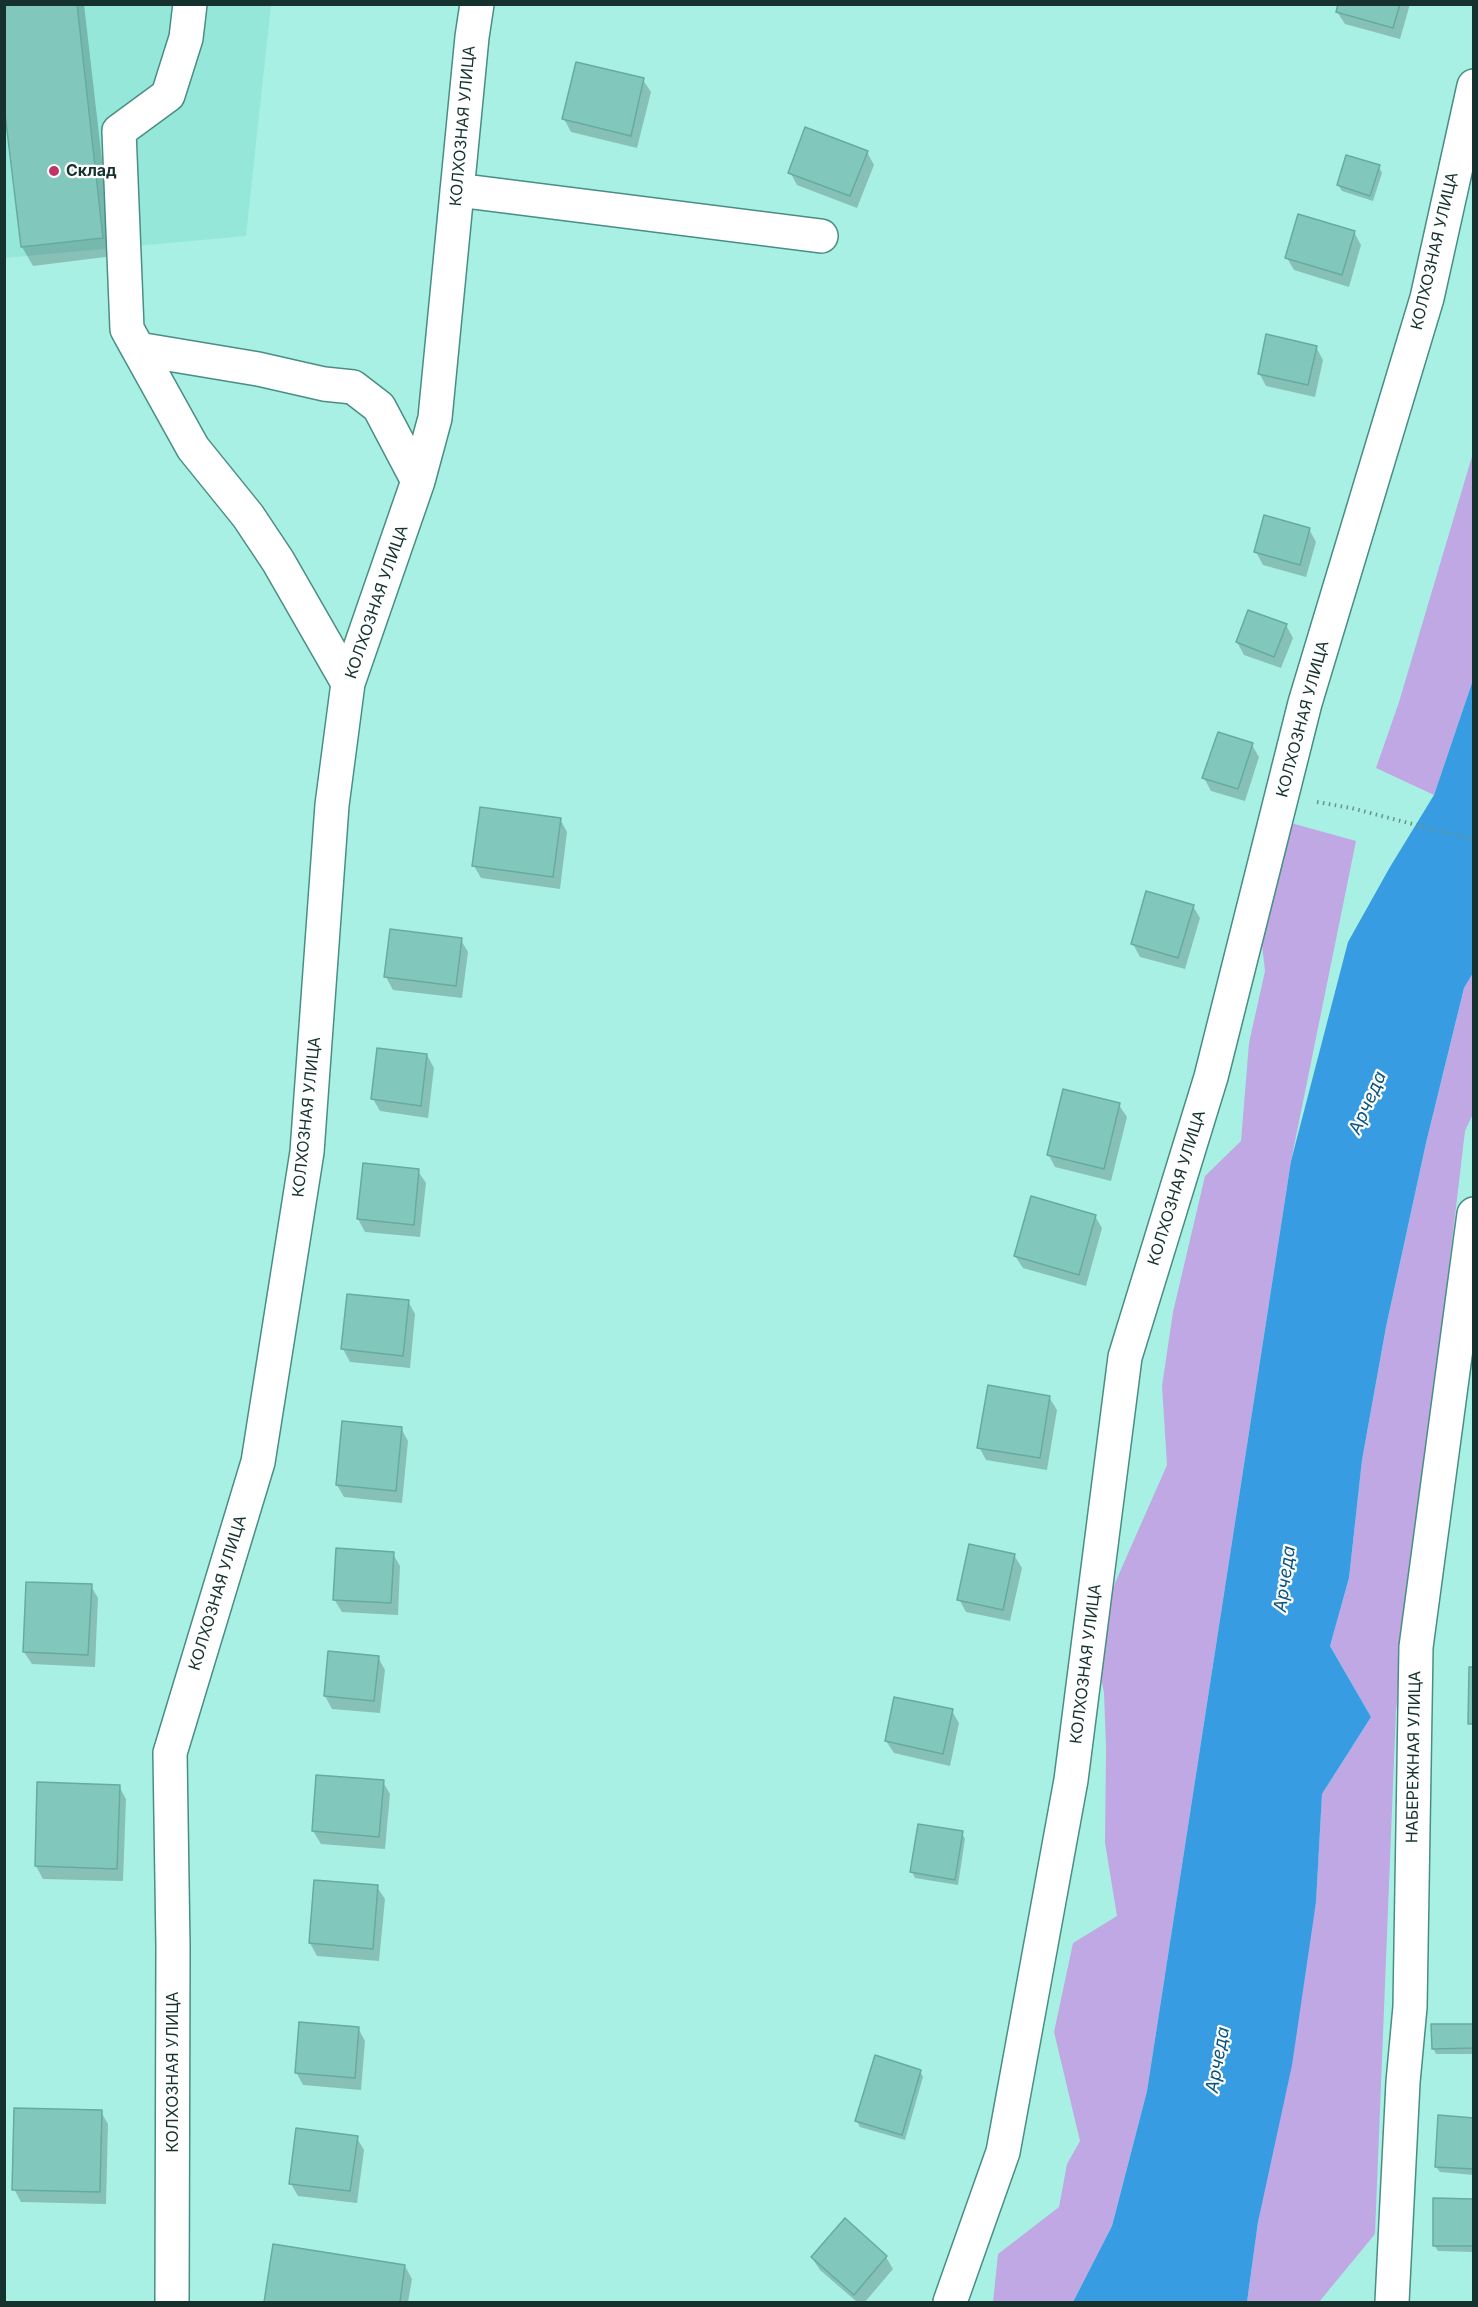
<!DOCTYPE html>
<meta charset="utf-8">
<style>
body{margin:0}
#map{position:relative;width:1478px;height:2307px;overflow:hidden;background:#a9f0e4;font-family:Inter,sans-serif}
canvas{display:block}
.frame{position:absolute;inset:0;border:6px solid #15322e;pointer-events:none}
</style>
<div id="map">
<canvas width="1478" height="2307"></canvas>
<div class="frame"></div>
</div>
<script>
const c = document.querySelector('canvas').getContext('2d');
c.lineJoin = 'round';
function fillPath(path, color) { c.fillStyle = color; c.fill(path, 'evenodd'); }
const toPath = rows => new Path2D(rows.map(r => 'M' + r).join(''));
function stroke(path, color, width, dash) { c.strokeStyle = color; c.lineWidth = width; c.lineCap = dash ? 'butt' : 'round'; c.setLineDash(dash || []); c.stroke(path); }
function drawText(font, color, halo, rows, align = 'center') {
  c.font = font + ' Inter,sans-serif'; c.lineWidth = 4.5; c.setLineDash([]); c.textBaseline = 'middle'; c.strokeStyle = halo; c.fillStyle = color; for (const [text, x, y, turn = 0] of rows) {
    c.save(); c.translate(x, y); c.rotate((+turn || 0) * Math.PI / 180); c.textAlign = isNaN(turn) ? turn : align; if (halo) c.strokeText(text, 0, 0); c.fillText(text, 0, 0); c.restore();
  }
}
const built = toPath([
 [5,5,271,5,246,236,5,258]
]);
const green = toPath([
 [1473,453,1473,680,1434,795,1376,768,1399,702],
 [1291,823,1356,841,1291,1161,1147,2091,1112,2226,1073,2302,993,2302,998,2254,1059,2207,1067,2164,1080,2141,1054,2032,1073,1943,1117,1916,1105,1843,1106,1747,1104,1693,1094,1642,1115,1583,1167,1465,1162,1386,1173,1312,1205,1176,1241,1141,1249,1043,1265,971,1259,918],
 [1473,973,1473,1114,1465,1131,1444,1309,1424,1532,1396,1710,1375,2234,1319,2302,1247,2302,1258,2222,1316,1902,1322,1794,1371,1717,1330,1646,1349,1578,1362,1460,1386,1327,1426,1143,1464,988]
]);
const water = toPath([
 [1473,680,1473,973,1464,988,1426,1143,1386,1327,1362,1460,1349,1578,1330,1646,1371,1717,1322,1794,1316,1902,1292,2065,1258,2222,1247,2302,1073,2302,1112,2226,1147,2091,1291,1161,1348,942,1390,867,1434,795]
]);
const shadow = toPath([
 [4,4,84,4,113,256,33,266,22,247],
 [1339,4,1410,4,1400,39,1345,24,1337,12],
 [643,80,651,92,637,148,571,132,564,119],
 [867,152,874,165,857,208,797,185,790,172],
 [1379,167,1382,173,1373,201,1342,191,1338,185],
 [1354,232,1361,245,1349,287,1294,270,1287,258],
 [1316,347,1323,360,1315,397,1266,386,1259,373],
 [1309,529,1316,542,1306,577,1263,565,1256,552],
 [1286,625,1293,638,1281,668,1244,655,1237,642],
 [1252,745,1259,757,1245,801,1211,791,1204,778],
 [560,819,567,832,560,889,481,878,474,866],
 [1193,906,1200,918,1185,969,1140,957,1133,944],
 [461,940,468,952,462,998,393,990,386,977],
 [427,1055,434,1068,428,1118,380,1111,373,1099],
 [1119,1105,1127,1117,1111,1181,1055,1167,1048,1154],
 [418,1171,426,1183,420,1237,365,1232,358,1219],
 [1095,1216,1102,1228,1086,1286,1023,1268,1015,1256],
 [408,1301,415,1314,410,1368,350,1362,343,1349],
 [1049,1397,1057,1410,1047,1470,986,1460,979,1447],
 [401,1428,408,1441,402,1503,344,1497,337,1485],
 [393,1554,400,1566,398,1615,342,1612,334,1599],
 [1014,1555,1022,1568,1010,1621,966,1612,959,1599],
 [91,1586,98,1598,95,1667,32,1664,24,1652],
 [378,1657,385,1670,380,1713,332,1709,325,1696],
 [952,1711,959,1723,950,1766,894,1753,886,1741],
 [383,1782,390,1794,385,1849,321,1844,313,1831],
 [119,1786,126,1799,123,1881,43,1879,36,1866],
 [962,1833,965,1839,958,1885,915,1878,912,1872],
 [377,1887,385,1899,379,1961,317,1956,310,1943],
 [1474,2026,1474,2054,1436,2054,1433,2048],
 [358,2028,365,2041,361,2090,303,2085,296,2072],
 [920,2071,923,2077,905,2140,860,2127,857,2121],
 [101,2112,108,2124,106,2204,21,2202,14,2189],
 [1474,2119,1474,2175,1440,2172,1436,2167],
 [357,2138,364,2150,357,2203,298,2196,291,2184],
 [1474,2200,1474,2252,1438,2251,1434,2245],
 [275,2245,405,2266,412,2279,408,2302,266,2302],
 [886,2257,893,2269,865,2302,857,2302,820,2270,812,2258]
]);
const building = toPath([
 [4,4,77,4,103,238,21,247,4,105,4,4],
 [1338,4,1400,4,1393,28,1336,12,1338,4],
 [576,62,644,78,631,136,562,119,576,62],
 [805,127,868,151,850,196,788,173,805,127],
 [1346,155,1380,165,1370,196,1337,185,1346,155],
 [1298,214,1355,231,1342,275,1285,258,1298,214],
 [1266,334,1317,346,1308,385,1258,374,1266,334],
 [1264,515,1310,528,1300,565,1254,552,1264,515],
 [1248,610,1287,624,1274,657,1236,642,1248,610],
 [1218,732,1253,743,1238,789,1202,778,1218,732],
 [480,807,561,818,553,877,472,866,480,807],
 [1146,891,1194,905,1178,958,1131,944,1146,891],
 [390,929,462,938,456,986,384,977,390,929],
 [377,1048,427,1054,421,1106,371,1099,377,1048],
 [1063,1089,1120,1103,1104,1169,1047,1155,1063,1089],
 [363,1163,419,1169,414,1225,357,1219,363,1163],
 [1031,1196,1096,1215,1079,1275,1014,1256,1031,1196],
 [347,1294,409,1300,403,1356,341,1349,347,1294],
 [988,1385,1050,1396,1040,1458,977,1448,988,1385],
 [342,1421,402,1427,396,1491,336,1485,342,1421],
 [969,1544,1015,1554,1003,1610,957,1600,969,1544],
 [336,1548,394,1552,391,1603,333,1600,336,1548],
 [26,1582,92,1584,88,1655,23,1652,26,1582],
 [328,1651,379,1656,374,1701,324,1696,328,1651],
 [1469,1667,1474,1667,1474,1724,1468,1724,1469,1667],
 [894,1697,953,1709,943,1754,885,1741,894,1697],
 [316,1775,384,1780,379,1837,312,1831,316,1775],
 [37,1782,120,1785,117,1869,35,1866,37,1782],
 [918,1824,963,1831,955,1880,910,1872,918,1824],
 [314,1880,378,1885,373,1949,309,1943,314,1880],
 [299,2022,359,2027,355,2078,295,2073,299,2022],
 [1431,2024,1474,2024,1474,2048,1432,2049,1431,2024],
 [875,2055,921,2070,902,2135,855,2121,875,2055],
 [14,2108,102,2110,100,2192,12,2190,14,2108],
 [1438,2115,1474,2118,1474,2169,1435,2167,1438,2115],
 [296,2128,358,2136,350,2191,289,2184,296,2128],
 [1433,2198,1474,2199,1474,2246,1433,2246,1433,2198],
 [845,2218,887,2256,854,2295,811,2257,845,2218],
 [273,2244,405,2265,400,2302,264,2302,273,2244]
]);
const path = toPath([
 [1317,802,1351,808,1474,840]
]);
const minor = toPath([
 [190,4,186,38,168,95,119,131,127,329,138,349,258,369,324,384,353,387,379,407,418,481],
 [457,190,821,236],
 [138,349,193,448,248,516,278,561,348,683],
 [172,2302,173,1947,170,1753,258,1462,307,1152,332,805,348,683,418,481,435,418,472,37,477,4],
 [950,2302,1003,2152,1071,1780,1125,1357,1211,1077,1305,703,1427,298,1474,86],
 [1392,2302,1403,2082,1410,2007,1416,1647,1474,1214]
]);
const markers = [
 [54,171,6,"#c03467"]
];
const streetNames = [
 ["КОЛХОЗНАЯ УЛИЦА",463,126,-85],
 ["КОЛХОЗНАЯ УЛИЦА",1435,251,-77],
 ["КОЛХОЗНАЯ УЛИЦА",377,602,-71],
 ["КОЛХОЗНАЯ УЛИЦА",1303,719,-75],
 ["КОЛХОЗНАЯ УЛИЦА",307,1117,-84],
 ["КОЛХОЗНАЯ УЛИЦА",1177,1188,-73],
 ["КОЛХОЗНАЯ УЛИЦА",218,1593,-73],
 ["КОЛХОЗНАЯ УЛИЦА",1086,1664,-83],
 ["НАБЕРЕЖНАЯ УЛИЦА",1414,1757,-89],
 ["КОЛХОЗНАЯ УЛИЦА",173,2072,-90]
];
const poiNames = [
 ["Склад",66,171]
];
const waterNames = [
 ["Арчеда",1368,1103,-66],
 ["Арчеда",1285,1579,-82],
 ["Арчеда",1218,2060,-80]
];
fillPath(built, '#95e7da');
fillPath(green, '#c0a8e4');
fillPath(water, '#379ce1');
fillPath(shadow, '#0003');
fillPath(building, '#82c7bc');
stroke(building, '#66aba0', 1.5);
stroke(minor, '#498e84', 36);
stroke(path, '#62958d', 4, [1.5, 4.5]);
stroke(minor, '#fff', 33);
for (const [x, y, r, color] of markers) { const dot = new Path2D(); dot.arc(x, y, r, 0, 2 * Math.PI); c.fillStyle = color; c.fill(dot); stroke(dot, '#fff', 2); }
drawText('16px', '#15322e', '#fff', streetNames);
drawText('bold 16px', '#15322e', '#fff', poiNames, 'left');
drawText('italic 18px', '#095582', '#fff', waterNames);
</script>
